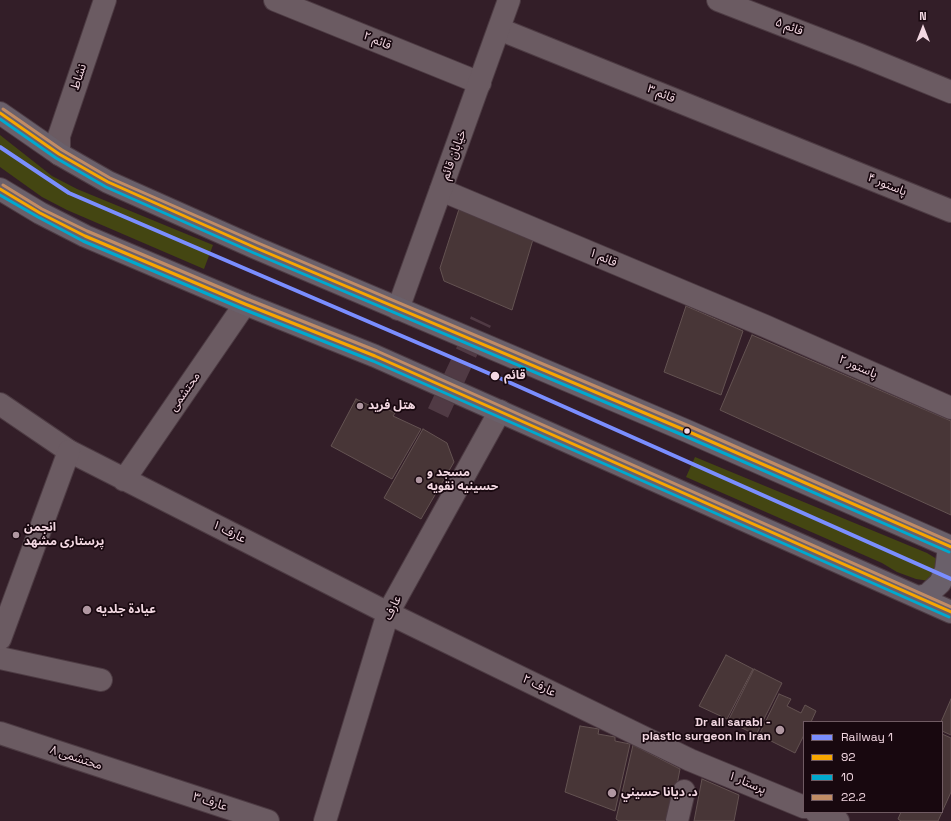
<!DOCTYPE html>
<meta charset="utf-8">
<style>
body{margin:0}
#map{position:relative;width:951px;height:821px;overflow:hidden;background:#331e28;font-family:"Space Grotesk",sans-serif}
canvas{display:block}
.legend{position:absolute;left:803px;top:721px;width:140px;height:92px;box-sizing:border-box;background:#18080f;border:1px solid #705b63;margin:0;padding:5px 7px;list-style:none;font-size:12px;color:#f3d8e2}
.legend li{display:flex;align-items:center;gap:8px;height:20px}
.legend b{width:20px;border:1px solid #705b63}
.north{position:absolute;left:903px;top:8px;width:40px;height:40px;-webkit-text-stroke:3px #18080f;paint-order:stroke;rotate:0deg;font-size:11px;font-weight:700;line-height:16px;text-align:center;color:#f3d8e2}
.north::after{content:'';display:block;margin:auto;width:14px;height:18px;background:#f3d8e2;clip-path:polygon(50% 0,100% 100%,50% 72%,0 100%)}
</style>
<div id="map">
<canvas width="951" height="821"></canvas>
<ul class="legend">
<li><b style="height:5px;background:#7a8eff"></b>Railway 1</li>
<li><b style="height:5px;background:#f7a600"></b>92</li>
<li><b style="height:5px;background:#00a9ce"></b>10</li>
<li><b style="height:5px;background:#c18c65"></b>22.2</li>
</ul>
<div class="north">N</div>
</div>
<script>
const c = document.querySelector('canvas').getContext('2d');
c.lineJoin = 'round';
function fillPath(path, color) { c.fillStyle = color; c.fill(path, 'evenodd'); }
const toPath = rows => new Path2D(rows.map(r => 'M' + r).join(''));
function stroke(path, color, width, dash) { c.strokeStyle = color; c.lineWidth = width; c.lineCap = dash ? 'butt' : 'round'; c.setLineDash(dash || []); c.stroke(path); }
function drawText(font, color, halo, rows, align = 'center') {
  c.font = font + ' "Space Grotesk","Noto Sans Arabic",sans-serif'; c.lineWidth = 3.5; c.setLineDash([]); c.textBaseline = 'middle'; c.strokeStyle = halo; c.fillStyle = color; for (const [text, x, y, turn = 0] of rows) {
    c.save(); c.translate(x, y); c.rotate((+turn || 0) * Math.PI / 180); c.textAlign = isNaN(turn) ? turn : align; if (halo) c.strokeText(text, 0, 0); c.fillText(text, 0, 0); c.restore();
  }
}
const green = toPath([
 [0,135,52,176,77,189,213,245,204,269,67,210,42,197,0,167],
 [695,457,927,553,940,561,929,581,916,579,897,572,882,563,686,477]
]);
const building = toPath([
 [460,206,534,236,512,310,444,281,440,268,460,206],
 [686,306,743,331,721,395,664,372,686,306],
 [752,335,951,421,951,515,720,410,752,335],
 [356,399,377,409,379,405,395,413,393,416,421,429,392,479,331,446,356,399],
 [423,429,447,443,454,462,421,519,384,498,423,429],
 [726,655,753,669,727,719,699,706,726,655],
 [754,669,782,683,756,735,728,721,754,669],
 [779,694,791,699,787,706,801,713,805,705,816,711,811,722,804,722,804,735,795,753,759,735,779,694],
 [951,699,951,735,942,731,942,722,941,722,951,699],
 [580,726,599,729,598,734,615,737,615,741,630,744,615,811,565,792,580,726],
 [942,734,951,738,951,792,938,821,901,821,898,819,901,812,942,812,942,734],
 [633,745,680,769,670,821,619,821,616,819,633,745],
 [702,779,739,795,734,821,694,821,702,779]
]);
const streetTunnel = toPath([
 [438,413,481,321]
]);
const street = toPath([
 [275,0,480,83],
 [718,0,860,55,951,92],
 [499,29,951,211],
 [59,154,59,136,105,0],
 [441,190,765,326,951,408],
 [0,404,69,451,388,613,690,760,804,807],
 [124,480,245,304],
 [0,658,101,680],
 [0,733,268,821],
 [816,812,838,821],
 [325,821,388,613,500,411],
 [677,821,684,791]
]);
const secondary = toPath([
 [398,309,509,0],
 [0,639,69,451]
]);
const primary = toPath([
 [0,113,59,154,108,182,256,248,687,431,951,547],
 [0,189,40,213,85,236,245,304,375,356,951,612],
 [918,597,927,595,940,583,946,570,949,547]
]);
const bus1 = toPath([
 [0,113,59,154,108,182,256,248,687,431,951,547],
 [0,189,40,213,85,236,245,304,375,356,951,612]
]);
const bus2 = toPath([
 [0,119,56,158,106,187,254,253,685,436,949,552],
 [0,195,38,217,83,241,243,309,373,361,949,617]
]);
const bus3 = toPath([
 [3,109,62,150,110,178,258,243,689,426,951,542],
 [3,185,42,209,87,231,247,299,377,351,951,607]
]);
const rail1 = toPath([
 [0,147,69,193,495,376,951,579]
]);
const markers = [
 [495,376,5,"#f3d8e2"],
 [360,406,4,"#b097a1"],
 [687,431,3.5,"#f3d8e2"],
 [419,480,4,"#b097a1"],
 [16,535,4,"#b097a1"],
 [87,610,5,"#b097a1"],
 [780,730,5,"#b097a1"],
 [612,793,5,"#b097a1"]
];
const streetNames = [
 ["قائم ۵",789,27,21],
 ["قائم ۲",377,41,22],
 ["نشاط",79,77,-72],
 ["قائم ۳",661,94,22],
 ["خیابان قائم",454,155,-70],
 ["پاستور ۴",887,185,22],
 ["قائم ۱",603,258,23],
 ["پاستور ۲",858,367,24],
 ["محتشمی",185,392,-55],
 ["عارف ۱",229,532,27],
 ["عارف",393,608,-65],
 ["عارف ۲",539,686,26],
 ["محتشمی ۸",76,758,18],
 ["پرستار ۱",747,783,23],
 ["عارف ۳",210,802,18]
];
const stopNames = [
 ["قائم",504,376]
];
const poiNames = [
 ["هتل فرید",368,406],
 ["مسجد و",427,473],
 ["حسینیه نقویه",427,487],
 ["انجمن",24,528],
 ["پرستاری مشهد",24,542],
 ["عيادة جلديه",96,610],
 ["Dr ali sarabi -",771,723,"right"],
 ["plastic surgeon in iran",771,737,"right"],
 ["د. ديانا حسيني",621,793]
];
fillPath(green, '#444612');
fillPath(building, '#483637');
stroke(building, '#645352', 1);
stroke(streetTunnel, '#503a44', 22, [22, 11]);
stroke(street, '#4d3b43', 24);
stroke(secondary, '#4d3b43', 24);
stroke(primary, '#4d3b43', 24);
stroke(street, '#6b5b62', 22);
stroke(secondary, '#6b5b62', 22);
stroke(primary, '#6a606a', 22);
stroke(bus1, '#f7a600', 3);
stroke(bus2, '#00a9ce', 3);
stroke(bus3, '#c18c65', 3);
stroke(rail1, '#7a8eff', 4);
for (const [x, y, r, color] of markers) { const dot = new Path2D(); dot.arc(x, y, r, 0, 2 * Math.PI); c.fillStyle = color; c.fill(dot); stroke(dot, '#18080f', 1.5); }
drawText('12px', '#f3d8e2', '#18080f', streetNames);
drawText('bold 12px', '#f3d8e2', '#18080f', stopNames, 'left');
drawText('bold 12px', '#f3d8e2', '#18080f', poiNames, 'left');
</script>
